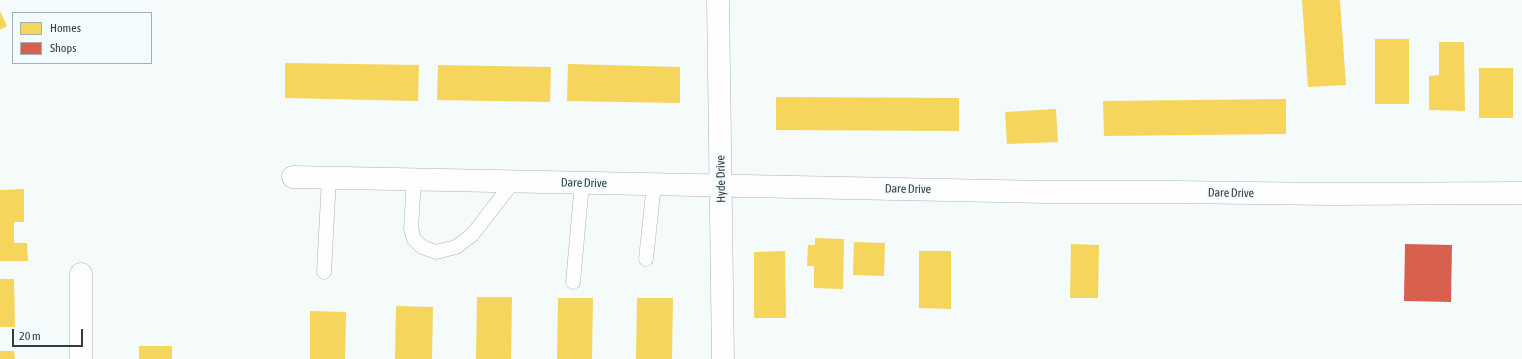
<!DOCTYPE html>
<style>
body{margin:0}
#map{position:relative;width:1522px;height:359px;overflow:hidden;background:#f5fafb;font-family:"Asap Condensed",sans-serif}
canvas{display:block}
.legend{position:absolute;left:12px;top:12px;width:140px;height:52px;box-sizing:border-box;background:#f2fbfe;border:1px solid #a6afb2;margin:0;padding:5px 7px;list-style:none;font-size:12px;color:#333c3f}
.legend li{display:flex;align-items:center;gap:8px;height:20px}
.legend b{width:20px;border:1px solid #a6afb2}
.scale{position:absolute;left:12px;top:329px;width:71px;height:18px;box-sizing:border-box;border:2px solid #333c3f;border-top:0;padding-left:5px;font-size:12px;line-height:14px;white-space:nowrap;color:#333c3f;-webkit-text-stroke:3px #f2fbfe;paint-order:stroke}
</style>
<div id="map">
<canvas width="1522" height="359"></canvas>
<ul class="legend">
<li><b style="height:11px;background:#f6d55c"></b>Homes</li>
<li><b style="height:11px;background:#d6604d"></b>Shops</li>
</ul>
<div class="scale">20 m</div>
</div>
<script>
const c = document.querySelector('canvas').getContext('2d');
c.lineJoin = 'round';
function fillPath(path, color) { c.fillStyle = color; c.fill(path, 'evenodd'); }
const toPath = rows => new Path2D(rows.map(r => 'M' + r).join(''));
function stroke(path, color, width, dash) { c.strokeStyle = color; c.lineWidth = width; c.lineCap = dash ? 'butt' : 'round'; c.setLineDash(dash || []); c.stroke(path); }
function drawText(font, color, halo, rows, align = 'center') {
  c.font = font + ' "Asap Condensed",sans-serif'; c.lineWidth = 4; c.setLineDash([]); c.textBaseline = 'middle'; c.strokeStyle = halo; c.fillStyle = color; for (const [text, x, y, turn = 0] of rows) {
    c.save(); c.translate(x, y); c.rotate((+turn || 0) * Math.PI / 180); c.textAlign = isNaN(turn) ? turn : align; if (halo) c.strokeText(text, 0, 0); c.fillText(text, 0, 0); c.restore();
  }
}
const homes = toPath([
 [1302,0,1340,0,1346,85,1308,87],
 [0,11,7,26,0,30],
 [1375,39,1409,39,1409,104,1375,104],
 [1439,42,1464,42,1465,111,1429,110,1429,76,1439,75],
 [285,63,419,65,418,101,285,98],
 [568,64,680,67,680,103,567,101],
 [438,65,551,67,550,102,437,100],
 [1479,68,1513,68,1513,118,1479,118],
 [776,97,959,98,959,131,776,130],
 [1286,99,1286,134,1104,136,1103,101],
 [1056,109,1058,142,1007,144,1005,112],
 [24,189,24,222,14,222,14,243,27,243,28,261,0,261,0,190],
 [815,238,844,239,843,289,814,288,814,266,807,266,808,245,815,245],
 [854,242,885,243,884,276,853,275],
 [1071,244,1099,245,1098,298,1070,298],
 [785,251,786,318,754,318,754,252],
 [919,251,951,251,951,309,919,308],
 [0,279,14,279,15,327,0,327],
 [477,297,512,297,511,359,476,359],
 [558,298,593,298,592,359,557,359],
 [637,298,673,298,672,359,636,359],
 [396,306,433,307,432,359,395,359],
 [310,311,346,312,345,359,310,359],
 [139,346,172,346,172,359,139,359],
 [0,351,14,351,15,359,0,359]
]);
const shops = toPath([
 [1405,244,1452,245,1451,302,1404,301]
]);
const service = toPath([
 [414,179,411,229,414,239,422,247,436,252,456,247,472,235,514,181],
 [646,259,654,184],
 [324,272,329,178],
 [573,282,582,183]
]);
const minor = toPath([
 [718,0,723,359],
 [293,177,1046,192,1173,192,1331,194,1522,193],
 [81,274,81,359]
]);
const streetNames = [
 ["Hyde Drive",721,179,-91],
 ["Dare Drive",584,183,1],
 ["Dare Drive",908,189,1],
 ["Dare Drive",1231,193,1]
];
fillPath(homes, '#f6d55c');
fillPath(shops, '#d6604d');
stroke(service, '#acb2b4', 15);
stroke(minor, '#acb2b4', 23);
stroke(service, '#fefefe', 14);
stroke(minor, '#fefefe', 22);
drawText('12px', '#333c3f', '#f2fbfe', streetNames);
</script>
